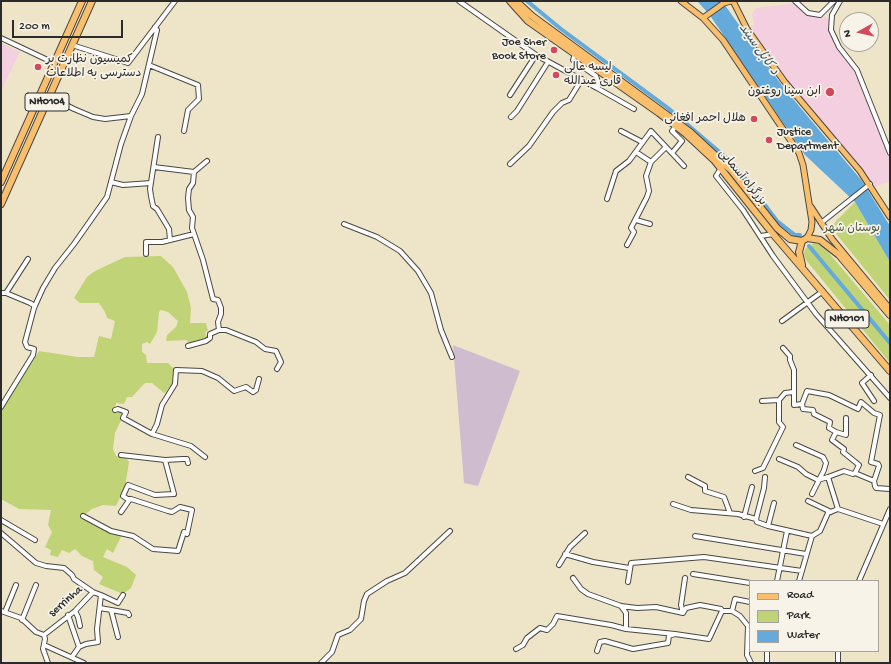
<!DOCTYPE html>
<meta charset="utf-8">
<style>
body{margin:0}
#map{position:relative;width:891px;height:664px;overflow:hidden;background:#eee5c9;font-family:"Gochi Hand",sans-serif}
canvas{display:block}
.frame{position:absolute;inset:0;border:2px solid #2b2b2b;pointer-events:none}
.legend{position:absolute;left:749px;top:580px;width:130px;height:72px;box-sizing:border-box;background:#f7f3e8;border:1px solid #a5a39c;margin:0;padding:5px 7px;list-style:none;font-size:12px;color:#2b2b2b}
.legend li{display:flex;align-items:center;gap:8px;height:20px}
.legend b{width:20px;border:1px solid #a5a39c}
.north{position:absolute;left:839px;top:12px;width:40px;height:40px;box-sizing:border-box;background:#f7f3e8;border:1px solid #a5a39c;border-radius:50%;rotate:262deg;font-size:11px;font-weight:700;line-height:16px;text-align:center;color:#2b2b2b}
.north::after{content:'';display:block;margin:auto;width:14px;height:18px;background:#d1495b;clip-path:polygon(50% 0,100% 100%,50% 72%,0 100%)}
.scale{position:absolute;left:12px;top:20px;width:111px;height:18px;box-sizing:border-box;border:2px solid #2b2b2b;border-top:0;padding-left:5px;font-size:12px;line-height:14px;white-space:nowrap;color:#2b2b2b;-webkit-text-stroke:3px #f7f3e8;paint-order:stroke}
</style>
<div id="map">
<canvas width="891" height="664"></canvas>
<div class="frame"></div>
<ul class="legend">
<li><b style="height:5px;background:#f9bf6d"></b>Road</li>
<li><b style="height:11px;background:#c0d376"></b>Park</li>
<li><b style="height:11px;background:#64aada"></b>Water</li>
</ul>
<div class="north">N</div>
<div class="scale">200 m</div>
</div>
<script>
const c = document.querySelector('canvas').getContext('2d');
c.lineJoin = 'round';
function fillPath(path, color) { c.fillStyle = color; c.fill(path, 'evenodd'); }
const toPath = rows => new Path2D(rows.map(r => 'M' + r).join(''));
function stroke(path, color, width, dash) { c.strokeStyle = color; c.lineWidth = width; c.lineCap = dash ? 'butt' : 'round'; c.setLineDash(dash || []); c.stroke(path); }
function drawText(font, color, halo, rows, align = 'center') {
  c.font = font + ' "Gochi Hand","Playpen Sans Arabic",sans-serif'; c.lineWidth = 3.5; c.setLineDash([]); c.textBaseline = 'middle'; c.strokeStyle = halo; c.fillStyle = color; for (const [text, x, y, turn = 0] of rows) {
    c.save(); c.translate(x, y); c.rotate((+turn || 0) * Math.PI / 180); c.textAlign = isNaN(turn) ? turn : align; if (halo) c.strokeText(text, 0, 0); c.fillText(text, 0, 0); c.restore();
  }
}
const built = toPath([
 [798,3,804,10,831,19,835,39,854,65,890,153,890,181,872,188,798,98,747,29,754,25,752,14,756,8],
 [1,43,20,52,1,91]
]);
const industrial = toPath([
 [453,345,520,371,478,486,464,483]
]);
const green = toPath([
 [855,202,890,262,890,300,833,230,834,224,837,220],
 [814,243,823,246,890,325,890,363,806,260,804,254,805,249],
 [161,256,173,267,187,292,191,308,190,323,206,323,208,331,205,332,207,337,191,344,188,344,187,340,166,341,167,335,176,327,178,321,168,312,161,310,159,312,157,332,150,344,147,342,142,344,142,352,146,355,147,363,168,363,174,369,173,382,166,392,164,393,152,383,145,383,132,397,127,397,124,404,116,403,115,409,124,412,124,414,115,433,113,449,116,456,126,458,129,462,125,487,116,506,103,505,92,509,82,517,88,521,122,535,113,553,107,549,103,557,127,567,136,575,131,588,123,594,99,584,103,577,94,570,93,561,82,556,75,549,69,553,62,550,58,557,50,555,51,550,45,547,52,532,48,525,51,510,19,509,1,499,1,411,39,351,78,357,94,357,99,336,111,339,115,321,107,318,105,312,99,303,80,303,74,298,87,277,95,271,125,257]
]);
const water = toPath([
 [697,1,722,1,783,87,862,181,890,226,890,262,855,202,805,155,709,14]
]);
const canal = toPath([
 [527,1,561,29,668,108,723,155,744,177,777,221,795,235,800,235],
 [809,246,890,343]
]);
const minor = toPath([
 [459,1,536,55,597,88,599,85,596,76,573,60,575,54],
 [795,1,808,13,820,15,834,1],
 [840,1,832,15,831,30,839,47,857,70,890,153],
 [1,38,54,63],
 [72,45,128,63,175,1],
 [149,65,198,85,199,99,188,110,184,131],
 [597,88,634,109],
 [510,95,536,55],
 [49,96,74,109,93,117,105,119,131,116],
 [511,117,517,111,548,62],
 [621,131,642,142],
 [158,137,150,189,151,196,153,206,157,209,169,229,170,240],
 [636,152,651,162],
 [672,153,682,141,672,131,676,126],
 [207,161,194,172,193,183,189,189,188,198,189,210,193,217,192,228,203,260,213,299,218,300,221,308,221,314,218,322,219,330],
 [510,164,529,146,553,112,562,103,569,100,582,79],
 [154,167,194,172],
 [721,168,716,176,743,210,773,256,816,314,890,398],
 [111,182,123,185,151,183],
 [607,199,616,171,629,161,651,131,684,166],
 [636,220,650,224],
 [821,223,870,184],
 [344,224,377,237,400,251,418,271,431,293,441,330,452,357],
 [761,236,773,234],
 [627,245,634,232,631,228,647,197,649,191,646,176,651,162,666,147],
 [146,254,146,242,162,242,194,234],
 [1,293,6,293,30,303,35,306,34,308],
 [6,293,28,259],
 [782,321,823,291],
 [188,346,206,341,210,338,210,334,219,330,226,330,256,342,265,349,276,351,281,362,277,369],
 [783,348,790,356,790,360,794,370,794,405,802,404],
 [871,375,862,383,874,401],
 [762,401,779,400,785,393,793,392],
 [1,407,33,355,34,349,27,347,25,342,34,308,43,288,55,268,74,244,107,197,121,144,131,116,142,94,157,30,155,27],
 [115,410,118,409,126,412,123,418,152,434,191,446,205,457],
 [836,432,846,435,846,418],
 [152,434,157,424,162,405,175,384,176,370,202,371,218,378,234,391,246,387,253,392,256,390,259,379],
 [796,445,823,457,826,463,824,470,812,494],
 [121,455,165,460,183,459,187,459,188,463],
 [779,459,798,467,806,474,818,480,828,477],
 [755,471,763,468,783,427,779,422,779,400],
 [688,477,705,486,705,491,724,497,730,513],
 [874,481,855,473,859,465,843,452,844,449,832,440,836,432,829,428,830,422,814,414,813,410,803,409,802,404,807,391,829,395,858,409,861,402,874,413,880,415,871,462,878,464,879,466,874,481,875,486,876,488,890,489],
 [808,501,831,512],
 [673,504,691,510,738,514,756,519,757,522,768,526,812,536,820,531,828,513,838,509,883,524],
 [838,509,828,477,844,471,853,474,855,473],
 [121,512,130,499],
 [83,516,111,531,133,536,153,549,178,551,184,532,187,534,192,510,180,507,172,512,168,511,131,499,129,500,123,496,128,485,155,495,174,494,165,460],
 [744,517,752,487],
 [756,519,764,488,765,477],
 [1,520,35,540],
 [768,526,774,503],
 [1,533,36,563,46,566,64,568,72,575,74,579,93,592,75,611,44,635,45,639,43,649,48,663],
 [695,536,806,554],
 [565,554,593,562,629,568],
 [559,565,570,547,585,533],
 [693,574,750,583],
 [573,578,581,589,588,594,621,606,637,608,656,607,683,613,686,608,700,605,721,609,722,611,732,611,740,616,748,626,747,655,751,663],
 [777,581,787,531],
 [799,581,812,536],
 [859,581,890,509],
 [628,582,631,563,704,557,802,571],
 [101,595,118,603,123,595],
 [621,606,626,613,626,629],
 [100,608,128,613,129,615],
 [111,610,118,637],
 [1,611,21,618,36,632,44,635],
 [75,611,78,617,80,626],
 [732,611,735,599,750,602],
 [5,612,16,585],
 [683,613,681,605,685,578],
 [68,615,79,647],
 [22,620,36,585],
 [44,645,84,663],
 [516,649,523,645,527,638,540,628,547,630,553,624,557,616,611,625,626,629,675,634],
 [597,651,600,642,605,641,633,649,668,643,669,636,675,634,709,639,722,611],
 [767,651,767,663],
 [838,651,838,663],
 [72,657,79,647,86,644,98,642,97,629,101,595,93,592],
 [321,663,332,652,338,635,350,630,361,619,364,601,367,594,387,581,405,573,450,531]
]);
const major = toPath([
 [681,1,703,18,723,40,799,153,803,165,812,222,811,230,807,238],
 [733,1,747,29,784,81,860,171,890,217],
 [703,18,724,3,731,1],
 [811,207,832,239,890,309]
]);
const highway = toPath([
 [510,1,528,21,659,113,686,134,714,160,773,234,890,371],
 [516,1,532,16,690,132,731,170,777,228,790,239,802,241],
 [1,182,82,1],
 [1,204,92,1],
 [802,265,799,252,802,241,807,238,820,240,839,255,890,315]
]);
const markers = [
 [554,50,4,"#d1495b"],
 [38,67,4,"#d1495b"],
 [556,75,4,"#d1495b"],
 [830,92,5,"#d1495b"],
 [754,119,4,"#d1495b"],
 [769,140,4,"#d1495b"]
];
const shields = [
 [47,102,44],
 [847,319,44]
];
const shieldNames = [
 ["NH0104",47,102],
 ["NH0101",847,319]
];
const poiNames = [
 ["Joe Sher",546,43],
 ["Book Store",546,57],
 ["کمیسیون نظارت بر",46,60,"left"],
 ["دسترسی به اطلاعات",46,74,"left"],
 ["لیسه عالی",564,68,"left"],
 ["قاری عبدالله",564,82,"left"],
 ["ابن سینا روغتون",821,92],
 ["هلال احمر افغانی",746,119],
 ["Justice",777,133,"left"],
 ["Department",777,147,"left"]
];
const streetNames = [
 ["بزرگراه آسمایی",742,178,51],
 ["serrinha",66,602,-41]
];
const parkNames = [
 ["بوستان شهر",852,229]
];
const waterNames = [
 ["د کابل سيند",758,50,55]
];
fillPath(built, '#f3cfe0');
fillPath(industrial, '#cfbdcf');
fillPath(green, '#c0d376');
fillPath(water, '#64aada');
stroke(canal, '#64aada', 4);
stroke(minor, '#484743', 6);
stroke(major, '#484743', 7);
stroke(highway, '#484743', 8);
stroke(minor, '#fff', 4);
stroke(major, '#f9bf6d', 5);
stroke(highway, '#f9bf6d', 6);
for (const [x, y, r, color] of markers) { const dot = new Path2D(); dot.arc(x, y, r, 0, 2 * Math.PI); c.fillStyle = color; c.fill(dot); stroke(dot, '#f7f3e8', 1.5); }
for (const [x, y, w] of shields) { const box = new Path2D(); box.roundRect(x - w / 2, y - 9, w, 18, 3); c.fillStyle = '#f7f3e8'; c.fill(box); stroke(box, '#2b2b2b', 1); }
drawText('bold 11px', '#2b2b2b', null, shieldNames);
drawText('12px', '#2b2b2b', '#f7f3e8', poiNames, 'right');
drawText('12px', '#2b2b2b', '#f7f3e8', streetNames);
drawText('12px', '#50553e', '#f7f3e8', parkNames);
drawText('italic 13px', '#3f5768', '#f7f3e8', waterNames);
</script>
